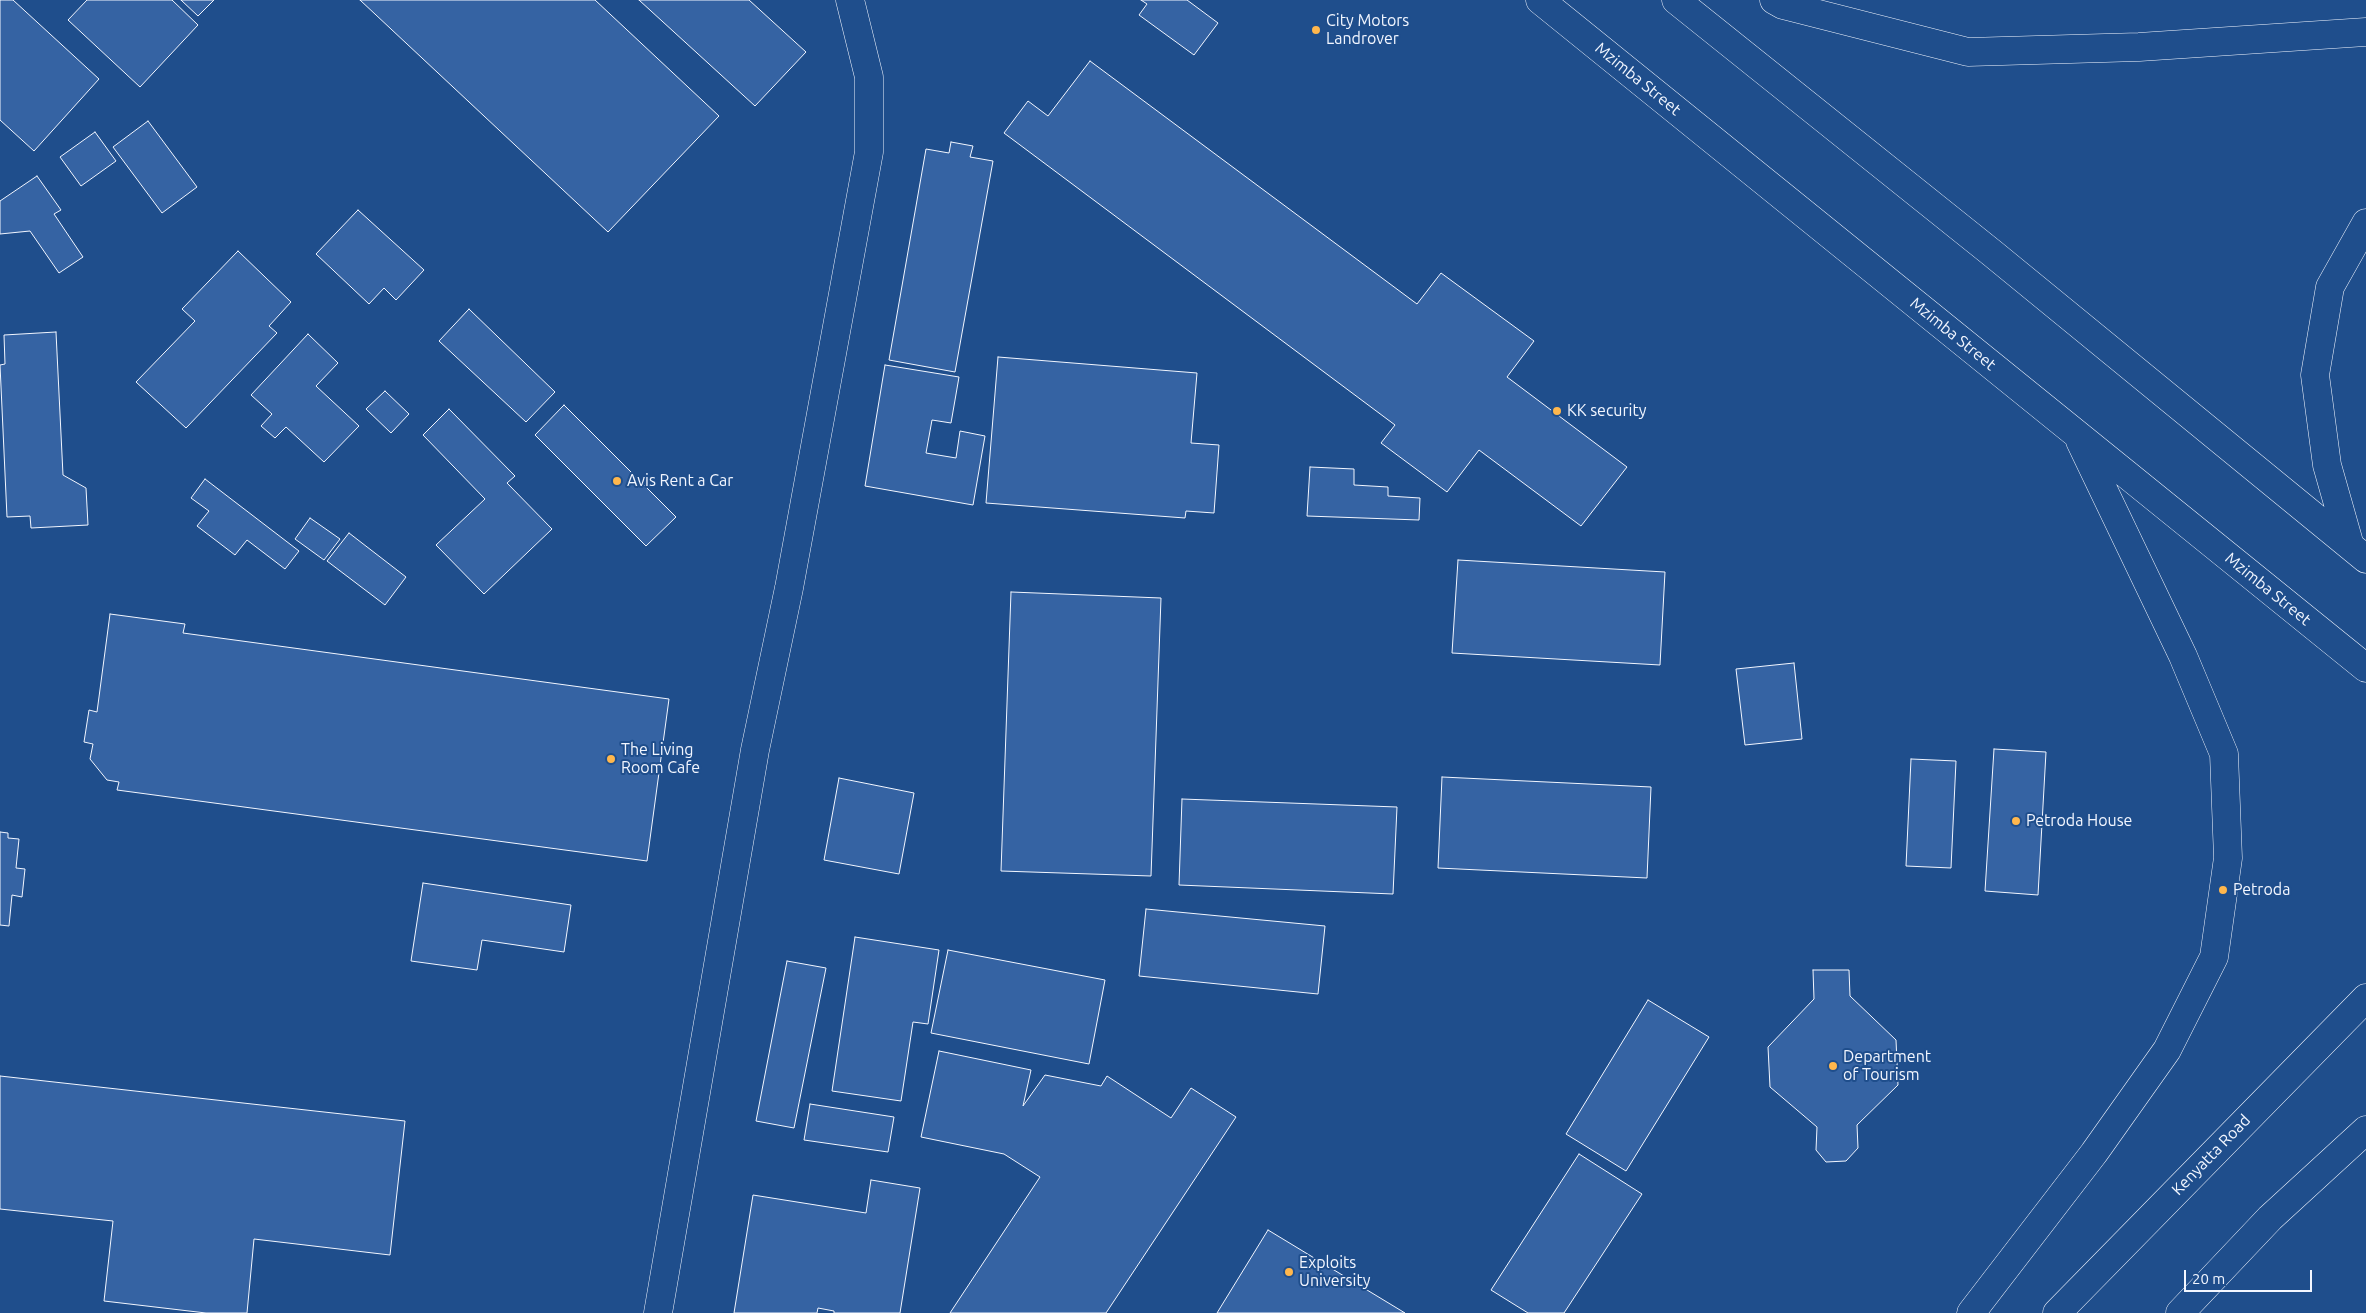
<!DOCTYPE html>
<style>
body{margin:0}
#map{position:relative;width:2366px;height:1313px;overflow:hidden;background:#1f4e8c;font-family:Ubuntu,sans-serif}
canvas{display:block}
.scale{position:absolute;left:2184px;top:1270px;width:128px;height:22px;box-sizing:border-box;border:2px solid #f2f6ff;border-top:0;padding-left:6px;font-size:15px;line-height:18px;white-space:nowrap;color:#f2f6ff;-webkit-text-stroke:4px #1f4e8c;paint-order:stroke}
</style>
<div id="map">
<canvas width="2366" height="1313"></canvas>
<div class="scale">20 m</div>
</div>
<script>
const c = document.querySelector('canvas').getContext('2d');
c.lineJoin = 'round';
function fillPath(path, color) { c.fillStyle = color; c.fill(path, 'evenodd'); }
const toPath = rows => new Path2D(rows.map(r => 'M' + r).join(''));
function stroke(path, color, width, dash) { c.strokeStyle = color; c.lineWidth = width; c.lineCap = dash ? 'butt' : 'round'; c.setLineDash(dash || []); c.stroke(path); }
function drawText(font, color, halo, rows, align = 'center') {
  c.font = font + ' Ubuntu,sans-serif'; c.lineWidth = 4; c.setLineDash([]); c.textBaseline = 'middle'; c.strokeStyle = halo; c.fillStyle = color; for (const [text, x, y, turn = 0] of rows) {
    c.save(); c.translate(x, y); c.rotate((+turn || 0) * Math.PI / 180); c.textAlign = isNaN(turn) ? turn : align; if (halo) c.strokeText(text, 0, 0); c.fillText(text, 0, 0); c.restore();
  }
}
const building = toPath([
 [0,0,13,0,99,79,34,151,0,120,0,0],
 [87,0,172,0,198,25,140,87,68,20,87,0],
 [181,0,214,0,198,16,181,0],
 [360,0,595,0,719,116,608,232,360,0],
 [639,0,749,0,806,52,755,106,639,0],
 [1141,0,1187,0,1218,23,1194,55,1139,15,1147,4,1141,0],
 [1090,61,1417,304,1441,273,1534,341,1507,377,1627,467,1581,526,1479,450,1447,492,1381,443,1395,425,1004,133,1028,101,1048,116,1090,61],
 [148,121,197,187,162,213,113,147,148,121],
 [95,132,116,161,81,186,60,157,95,132],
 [951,142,973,146,970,157,993,161,955,372,889,360,926,149,949,153,951,142],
 [37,176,61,210,54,214,83,257,59,273,30,231,0,234,0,201,37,176],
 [358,210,424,270,396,300,384,288,369,304,316,254,358,210],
 [238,251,291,302,269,326,277,333,186,428,136,382,195,321,182,309,238,251],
 [469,309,555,392,526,422,439,341,469,309],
 [56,332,63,475,86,488,88,525,31,528,30,516,7,517,0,365,5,364,4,335,56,332],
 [308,334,338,363,316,386,359,426,324,462,286,427,275,438,261,426,272,414,251,395,308,334],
 [998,357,1197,373,1191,443,1219,445,1214,513,1186,511,1185,518,986,503,998,357],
 [885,365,959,377,951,423,932,420,926,453,956,458,960,431,985,436,973,505,865,486,885,365],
 [385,391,409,414,391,433,366,409,385,391],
 [564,405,676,517,646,546,535,435,564,405],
 [449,409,515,476,507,483,552,529,484,594,436,545,485,499,423,435,449,409],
 [1310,467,1354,469,1354,485,1388,487,1388,496,1420,498,1419,520,1307,516,1310,467],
 [205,479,299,551,285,569,247,540,235,555,197,526,209,511,191,498,205,479],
 [310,518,340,539,324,560,295,539,310,518],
 [349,533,406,577,385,605,327,561,349,533],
 [1458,560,1665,572,1660,665,1452,653,1458,560],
 [1011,592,1161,598,1151,876,1001,871,1011,592],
 [110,614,185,624,183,633,669,699,647,861,117,790,119,782,107,780,90,759,93,744,84,742,89,710,97,712,110,614],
 [1794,663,1802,739,1745,745,1736,669,1794,663],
 [1994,749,2046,752,2038,895,1985,891,1994,749],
 [1911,759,1956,761,1951,868,1906,866,1911,759],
 [1442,777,1651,787,1647,878,1438,868,1442,777],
 [839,778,914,793,899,874,824,860,839,778],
 [1182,799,1397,807,1393,894,1179,885,1182,799],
 [0,832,8,833,8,838,19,839,16,868,25,869,22,897,12,895,9,926,0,925,0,832],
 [423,883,571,905,564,952,482,940,477,970,411,961,423,883],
 [1146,909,1325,926,1318,994,1139,976,1146,909],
 [855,937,939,950,928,1024,913,1022,901,1101,832,1091,855,937],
 [948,950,1105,980,1089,1064,931,1033,948,950],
 [787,961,826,968,794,1128,756,1121,787,961],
 [1813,970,1849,970,1850,996,1896,1040,1898,1085,1857,1125,1858,1148,1846,1161,1826,1162,1816,1150,1817,1127,1770,1087,1768,1047,1814,999,1813,970],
 [1648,1000,1709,1037,1626,1171,1566,1134,1648,1000],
 [939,1051,1031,1070,1023,1106,1045,1075,1101,1086,1107,1076,1171,1118,1191,1088,1236,1117,1106,1313,950,1313,1040,1177,1004,1154,921,1137,939,1051],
 [0,1076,405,1121,390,1255,254,1239,247,1313,206,1313,104,1301,113,1221,0,1209,0,1076],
 [810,1104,894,1117,888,1152,804,1140,810,1104],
 [1579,1154,1642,1194,1564,1313,1528,1313,1491,1290,1579,1154],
 [871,1180,920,1188,900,1313,834,1313,834,1311,818,1308,817,1313,734,1313,753,1195,866,1213,871,1180],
 [1268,1230,1405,1313,1217,1313,1268,1230]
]);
const minor = toPath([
 [658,1313,755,750,789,588,869,152,869,77,850,0]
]);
const major = toPath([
 [1540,0,2366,668],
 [1676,0,1992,253,2366,559],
 [1774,0,1783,5,1968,52,2139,47,2366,32],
 [2350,546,2327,465,2315,375,2330,287,2366,223],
 [1971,1313,2094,1153,2167,1050,2214,957,2228,858,2224,754,2183,656,2080,441],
 [2057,1313,2366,998],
 [2180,1313,2270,1218,2366,1130]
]);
const markers = [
 [1316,30,5,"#ffb74d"],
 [1557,411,5,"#ffb74d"],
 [617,481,5,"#ffb74d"],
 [611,759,5,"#ffb74d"],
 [2016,821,5,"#ffb74d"],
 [2223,890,5,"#ffb74d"],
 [1833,1066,5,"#ffb74d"],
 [1289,1272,5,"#ffb74d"]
];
const poiNames = [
 ["City Motors",1326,21],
 ["Landrover",1326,39],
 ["KK security",1567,411],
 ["Avis Rent a Car",627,481],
 ["The Living",621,750],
 ["Room Cafe",621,768],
 ["Petroda House",2026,821],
 ["Petroda",2233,890],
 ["Department",1843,1057],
 ["of Tourism",1843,1075],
 ["Exploits",1299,1263],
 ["University",1299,1281]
];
const streetNames = [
 ["Mzimba Street",1638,79,39],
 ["Mzimba Street",1953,334,39],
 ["Mzimba Street",2268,589,39],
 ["Kenyatta Road",2211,1155,-46]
];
fillPath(building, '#3563a3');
stroke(building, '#f2f6ff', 1);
stroke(minor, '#f2f6ff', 29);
stroke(major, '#f2f6ff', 29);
stroke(minor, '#1f4e8c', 28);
stroke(major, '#1f4e8c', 28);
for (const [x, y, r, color] of markers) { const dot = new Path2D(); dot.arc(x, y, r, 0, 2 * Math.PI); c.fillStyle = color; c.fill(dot); stroke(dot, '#1f4e8c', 2); }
drawText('16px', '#f2f6ff', '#1f4e8c', poiNames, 'left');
drawText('16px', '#f2f6ff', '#1f4e8c', streetNames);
</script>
